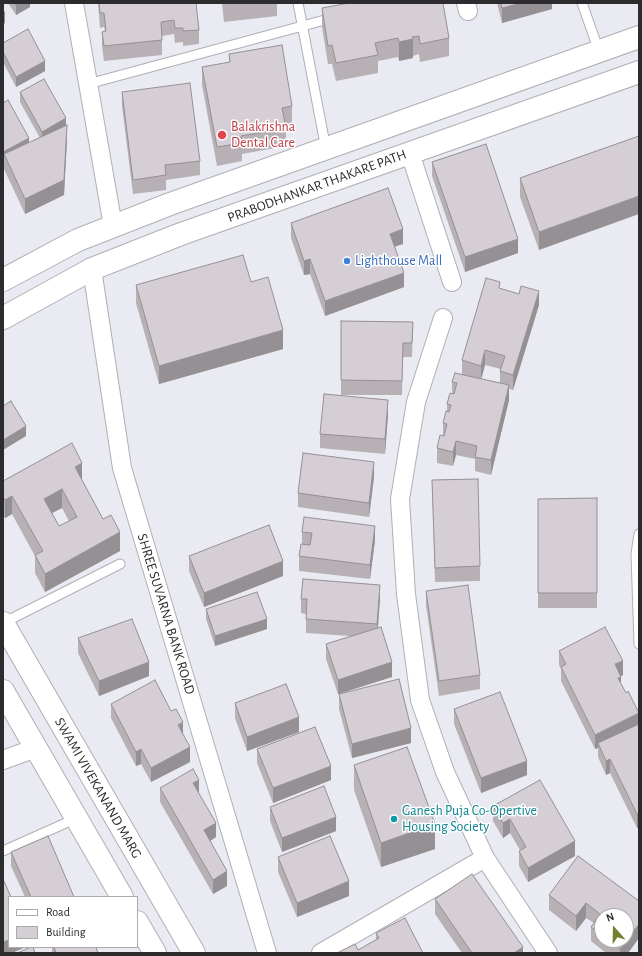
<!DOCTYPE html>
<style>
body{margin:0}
#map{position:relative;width:642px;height:956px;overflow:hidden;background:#e9eaf2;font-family:"Alegreya Sans",sans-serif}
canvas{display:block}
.frame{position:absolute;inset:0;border:4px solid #2c2c2f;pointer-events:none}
.legend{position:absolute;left:8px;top:896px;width:130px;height:52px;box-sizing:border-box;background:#fff;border:1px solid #ababac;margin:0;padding:5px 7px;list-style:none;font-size:12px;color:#2c2c2f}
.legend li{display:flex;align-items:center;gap:8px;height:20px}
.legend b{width:20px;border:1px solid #ababac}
.north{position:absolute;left:594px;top:908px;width:40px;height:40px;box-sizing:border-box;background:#fff;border:1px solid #ababac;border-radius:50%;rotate:340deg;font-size:11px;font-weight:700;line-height:16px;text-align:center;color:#2c2c2f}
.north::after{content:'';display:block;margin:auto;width:14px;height:18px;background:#708231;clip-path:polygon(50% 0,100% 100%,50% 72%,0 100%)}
</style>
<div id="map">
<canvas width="642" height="956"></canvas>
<div class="frame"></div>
<ul class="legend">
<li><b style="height:5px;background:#fff"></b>Road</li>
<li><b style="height:11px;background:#d5ced4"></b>Building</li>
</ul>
<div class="north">N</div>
</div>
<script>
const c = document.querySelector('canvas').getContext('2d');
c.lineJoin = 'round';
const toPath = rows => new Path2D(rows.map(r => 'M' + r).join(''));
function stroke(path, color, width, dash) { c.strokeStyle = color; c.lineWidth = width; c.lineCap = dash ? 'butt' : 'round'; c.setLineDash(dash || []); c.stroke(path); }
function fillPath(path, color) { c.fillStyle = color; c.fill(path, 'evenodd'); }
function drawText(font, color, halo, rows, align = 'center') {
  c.font = font + ' "Alegreya Sans",sans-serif'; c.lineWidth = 3; c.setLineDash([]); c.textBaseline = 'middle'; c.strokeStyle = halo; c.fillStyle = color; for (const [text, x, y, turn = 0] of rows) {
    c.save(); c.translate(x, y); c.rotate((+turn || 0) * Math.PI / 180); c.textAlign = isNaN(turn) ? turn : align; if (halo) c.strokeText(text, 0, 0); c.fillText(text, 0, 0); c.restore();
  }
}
const service = toPath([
 [298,3,326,149],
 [582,3,599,51],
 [88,84,332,18],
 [639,534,636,554,639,644],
 [3,623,120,564],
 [3,851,77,818]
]);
const minor = toPath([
 [74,3,113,226],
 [466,3,468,11],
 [410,153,452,282],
 [92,269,122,468,267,953],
 [3,760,36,748],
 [485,858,548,953],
 [321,953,485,858,445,772,420,700,406,594,400,499,416,402,443,318]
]);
const secondary = toPath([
 [3,280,78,240,170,204,639,37],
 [3,318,92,269,181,234,639,72],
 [3,623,194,953],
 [3,691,122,897],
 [137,922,155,953]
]);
const wall = toPath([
 [8,3,30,3,30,7,16,15],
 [98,3,196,3,199,30,199,44,183,46,183,42,175,43,174,34,162,36,162,55,104,61,102,46,102,32,105,31,104,27,100,28],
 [222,3,277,3,277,16,224,22],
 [497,3,552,3,552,9,502,23],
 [322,8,449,38,449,56,420,62,419,54,413,56,413,58,399,61,398,57,378,61,378,73,336,81,332,64,328,64,322,27],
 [3,52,45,71,16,87,3,62],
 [229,54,292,106,292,124,286,125,286,146,242,154,242,161,217,166,202,85,202,67,229,62],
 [20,92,66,125,67,139,64,195,25,214,4,169,3,103,29,143,40,138,20,102],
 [122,92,200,161,200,175,166,180,166,190,133,194,122,106],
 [639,136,539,250,520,197,520,178],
 [432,162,518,253,465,272,432,176],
 [291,223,403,244,394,247,404,287,325,316,310,274,304,275,291,238],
 [251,282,283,349,159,384,136,303,136,285],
 [500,289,539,305,513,390,509,389,509,400,491,475,475,471,475,459,456,455,453,466,437,463,437,448,443,435,443,423,447,411,447,404,452,394,452,382,462,375,462,360],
 [485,365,501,369,500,371,500,383,481,379],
 [341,321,413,322,412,357,403,357,402,395,341,395],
 [388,415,385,454,320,448,320,434],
 [374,477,369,517,298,507,298,493],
 [432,480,480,566,480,581,435,582],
 [3,481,82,481,120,551,45,592,35,573,35,556,12,514,5,518,3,515],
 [62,508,69,521,59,526,52,513],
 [597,498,597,608,538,608,538,499],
 [302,532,375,540,370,579,299,571,299,556,302,544],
 [189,556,283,576,204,607,189,571],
 [426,591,480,675,480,689,439,696,426,605],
 [301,599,380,599,378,628,392,677,338,694,326,659,326,644,351,636,306,633,306,614,301,613],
 [206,609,267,629,215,646,206,619],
 [78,638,149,676,99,696,78,653],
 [559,651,623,675,621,676,621,684,626,693,639,712,639,827,637,828,610,773,606,775,598,757,598,748,595,749,561,681,561,669,559,665],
 [339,694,411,743,352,758,339,709],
 [235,703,299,732,247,751,235,718],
 [111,704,183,735,190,762,151,782,141,764,136,766,111,718],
 [454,709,527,775,481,793,454,724],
 [257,749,331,780,273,803,257,763],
 [354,765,435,849,381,867,354,790],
 [160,788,199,794,216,837,210,841,227,886,213,894,160,802],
 [493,806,575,856,528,882,519,866,519,851,520,850,510,833,503,838,493,821],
 [270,807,336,831,282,852,270,821],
 [11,852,74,897,25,897,11,866],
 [578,856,639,901,639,938,628,953,606,953,591,941,591,927,594,923,586,918,576,931,549,910,549,895],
 [602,916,626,916,626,940,602,940],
 [278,857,349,896,297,917,278,872],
 [435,899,523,953,462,953,435,914],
 [376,933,423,953,358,950,376,940],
 [52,947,96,947,98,953,52,953]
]);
const shadedWall = toPath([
 [19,3,30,3,30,7,16,15,16,5],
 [521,3,552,3,552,9,502,23,502,8],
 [5,13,5,23,3,25,3,15],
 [413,39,413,58,399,61,399,42],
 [45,61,45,71,16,87,16,77],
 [66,118,66,128,42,142,42,132],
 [67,125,67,139,64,195,25,214,25,199],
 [29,138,29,148,4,154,4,161,3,162,3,152],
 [639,196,639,214,539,250,539,232],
 [403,229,403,244,390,248,390,234],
 [518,239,518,253,465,272,465,257],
 [310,259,310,274,304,275,304,261],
 [404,273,404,287,325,316,325,301],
 [539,291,539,305,513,390,513,375],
 [283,330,283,349,159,384,159,366],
 [485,350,485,365,481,380,481,366],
 [509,385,509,400,491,475,491,460],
 [388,400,388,415,385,454,385,439],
 [26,426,26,436,3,450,3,440],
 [456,441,456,455,453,466,453,452],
 [374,462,374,477,369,517,369,503],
 [82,463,82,481,75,467],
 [62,489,62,508,44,517,44,499],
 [12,496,12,514,5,518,5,500],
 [375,526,375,540,370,579,370,565],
 [120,532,120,551,45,592,45,574],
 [283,561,283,576,204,607,204,593],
 [380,585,380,599,377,638,377,624],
 [267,619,267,629,215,646,215,636],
 [623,661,623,675,615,679,615,664],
 [149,662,149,676,99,696,99,681],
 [392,662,392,677,338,694,338,680],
 [621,677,621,691,618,678],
 [639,713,639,727,598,743,598,748,595,749,595,735],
 [299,717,299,732,247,751,247,737],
 [183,722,183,736,178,725],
 [411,728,411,743,352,758,352,744],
 [190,747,190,762,151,782,151,768],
 [141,749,141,764,136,766,136,752],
 [610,759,610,773,606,775,606,761],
 [527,761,527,775,481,793,481,778],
 [331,766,331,780,273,803,273,788],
 [199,780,199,794,193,783],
 [639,813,639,827,637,828,637,814],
 [336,817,336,831,282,852,282,838],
 [510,819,510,833,503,838,503,823],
 [216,823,216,837,204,845,204,830],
 [435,824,435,849,381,867,381,843],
 [575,841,575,856,528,882,528,868],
 [227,871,227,886,213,894,213,880],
 [349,881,349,896,297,917,297,903],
 [586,903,586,918,576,931,576,916],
 [639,924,639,938,628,953,620,953,620,949],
 [9,940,9,947,26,947,12,953,3,953,3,942],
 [523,947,523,953,514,953]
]);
const building = toPath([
 [14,3,19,3,16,5,14,3],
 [99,3,196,3,199,30,183,31,183,28,175,28,174,20,161,22,162,40,104,46,102,32,106,31,104,13,100,13,99,3],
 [349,3,443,3,449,38,420,44,419,36,412,37,413,39,399,42,398,38,375,43,378,55,336,63,332,45,328,46,322,8,349,3],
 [501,3,521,3,502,8,501,3],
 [3,10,5,13,3,15,3,10],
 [28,29,45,61,16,77,3,52,3,43,28,29],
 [282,45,292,106,282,108,286,128,241,136,242,143,217,147,202,67,230,62,229,54,282,45],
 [44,79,66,118,42,132,20,92,44,79],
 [190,83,200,161,165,165,166,175,133,180,122,92,190,83],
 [8,100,29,138,3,152,3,103,8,100],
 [67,125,64,180,25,199,4,154,67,125],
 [639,136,639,196,539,232,520,178,639,136],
 [486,144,518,239,465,257,432,162,486,144],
 [388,188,403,229,390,234,404,273,325,301,310,259,304,261,291,223,388,188],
 [243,255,251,282,268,277,283,330,159,366,136,285,243,255],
 [486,278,500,282,499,288,519,294,521,286,539,291,513,375,500,371,505,356,485,350,481,366,462,360,486,278],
 [341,321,413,322,412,343,403,343,402,381,341,380,341,321],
 [455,373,509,385,491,460,475,457,477,446,456,441,453,452,437,448,440,435,444,436,447,424,443,423,446,411,449,412,451,405,447,404,450,393,454,394,457,383,452,382,455,373],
 [324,394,388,400,385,439,320,434,324,394],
 [11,401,26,426,3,440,3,406,11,401],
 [72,443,82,463,75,467,103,519,111,515,120,532,45,574,35,555,43,551,12,496,5,500,3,497,3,481,72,443],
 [62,489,77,517,59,526,44,499,62,489],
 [303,453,374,462,369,503,298,493,303,453],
 [478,479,480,566,435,568,432,480,478,479],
 [597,498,597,593,538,593,538,499,597,498],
 [304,517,375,526,370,565,299,556,301,544,310,545,312,533,302,532,304,517],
 [269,525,283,561,204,593,189,556,269,525],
 [303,579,380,585,377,624,306,619,307,599,301,599,303,579],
 [468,585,480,675,439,681,426,591,468,585],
 [257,592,267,619,215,636,206,609,257,592],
 [132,619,149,662,99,681,78,638,132,619],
 [381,627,392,662,338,680,326,644,381,627],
 [605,627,623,661,615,664,621,677,618,678,626,693,628,691,639,713,595,735,561,667,566,664,559,651,605,627],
 [399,679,411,728,352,744,339,694,399,679],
 [155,680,171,711,176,709,183,722,178,725,190,747,151,768,141,749,136,752,111,704,155,680],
 [286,684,299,717,247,737,235,703,286,684],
 [500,692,527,761,481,778,454,709,500,692],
 [639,724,639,813,637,814,610,759,606,761,598,743,639,724],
 [315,727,331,766,273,788,257,749,315,727],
 [407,747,435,824,381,843,354,765,407,747],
 [193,769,199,780,193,783,216,823,204,830,227,871,213,880,160,788,193,769],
 [540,780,575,841,528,868,519,851,526,847,510,819,503,823,493,806,540,780],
 [324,786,336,817,282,838,270,807,324,786],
 [48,836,74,897,31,897,11,852,48,836],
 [330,836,349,881,297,903,278,857,330,836],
 [578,856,639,901,639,924,620,949,608,940,626,940,626,916,602,916,602,935,591,927,600,914,586,903,576,916,549,895,578,856],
 [472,874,523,947,514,953,472,953,435,899,472,874],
 [3,879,11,897,9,897,9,940,3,942,3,879],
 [405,918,423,953,337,953,355,944,358,950,379,938,376,933,405,918],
 [31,947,33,947,35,953,17,953,31,947],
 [54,947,96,947,98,953,56,953,54,947]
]);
const markers = [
 [222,135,5,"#e0444e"],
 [347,261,4,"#3f7fe0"],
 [394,819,4,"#0f9aa8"]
];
const healthNames = [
 ["Balakrishna",231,127],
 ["Dental Care",231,143]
];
const streetNames = [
 ["PRABODHANKAR THAKARE PATH",317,186,-20],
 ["SHREE SUVARNA BANK ROAD",166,614,73],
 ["SWAMI VIVEKANAND MARG",98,788,60]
];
const shopNames = [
 ["Lighthouse Mall",355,261]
];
const cultureNames = [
 ["Ganesh Puja Co-Opertive",402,811],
 ["Housing Society",402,827]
];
stroke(service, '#afb0b7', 11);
stroke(minor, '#afb0b7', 20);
stroke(secondary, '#afb0b7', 24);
stroke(service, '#fff', 9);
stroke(minor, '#fff', 18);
stroke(secondary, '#fff', 22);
fillPath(wall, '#b7b1b6');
fillPath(shadedWall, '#959094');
fillPath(building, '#d5ced4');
stroke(building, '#959094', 1);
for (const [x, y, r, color] of markers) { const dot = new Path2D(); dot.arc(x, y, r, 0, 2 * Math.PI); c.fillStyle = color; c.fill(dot); stroke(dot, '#fff', 1.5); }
drawText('14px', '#be3a42', '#fff', healthNames, 'left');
drawText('14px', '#2c2c2f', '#fff', streetNames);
drawText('14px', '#366cbe', '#fff', shopNames, 'left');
drawText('14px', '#0d838f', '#fff', cultureNames, 'left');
</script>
